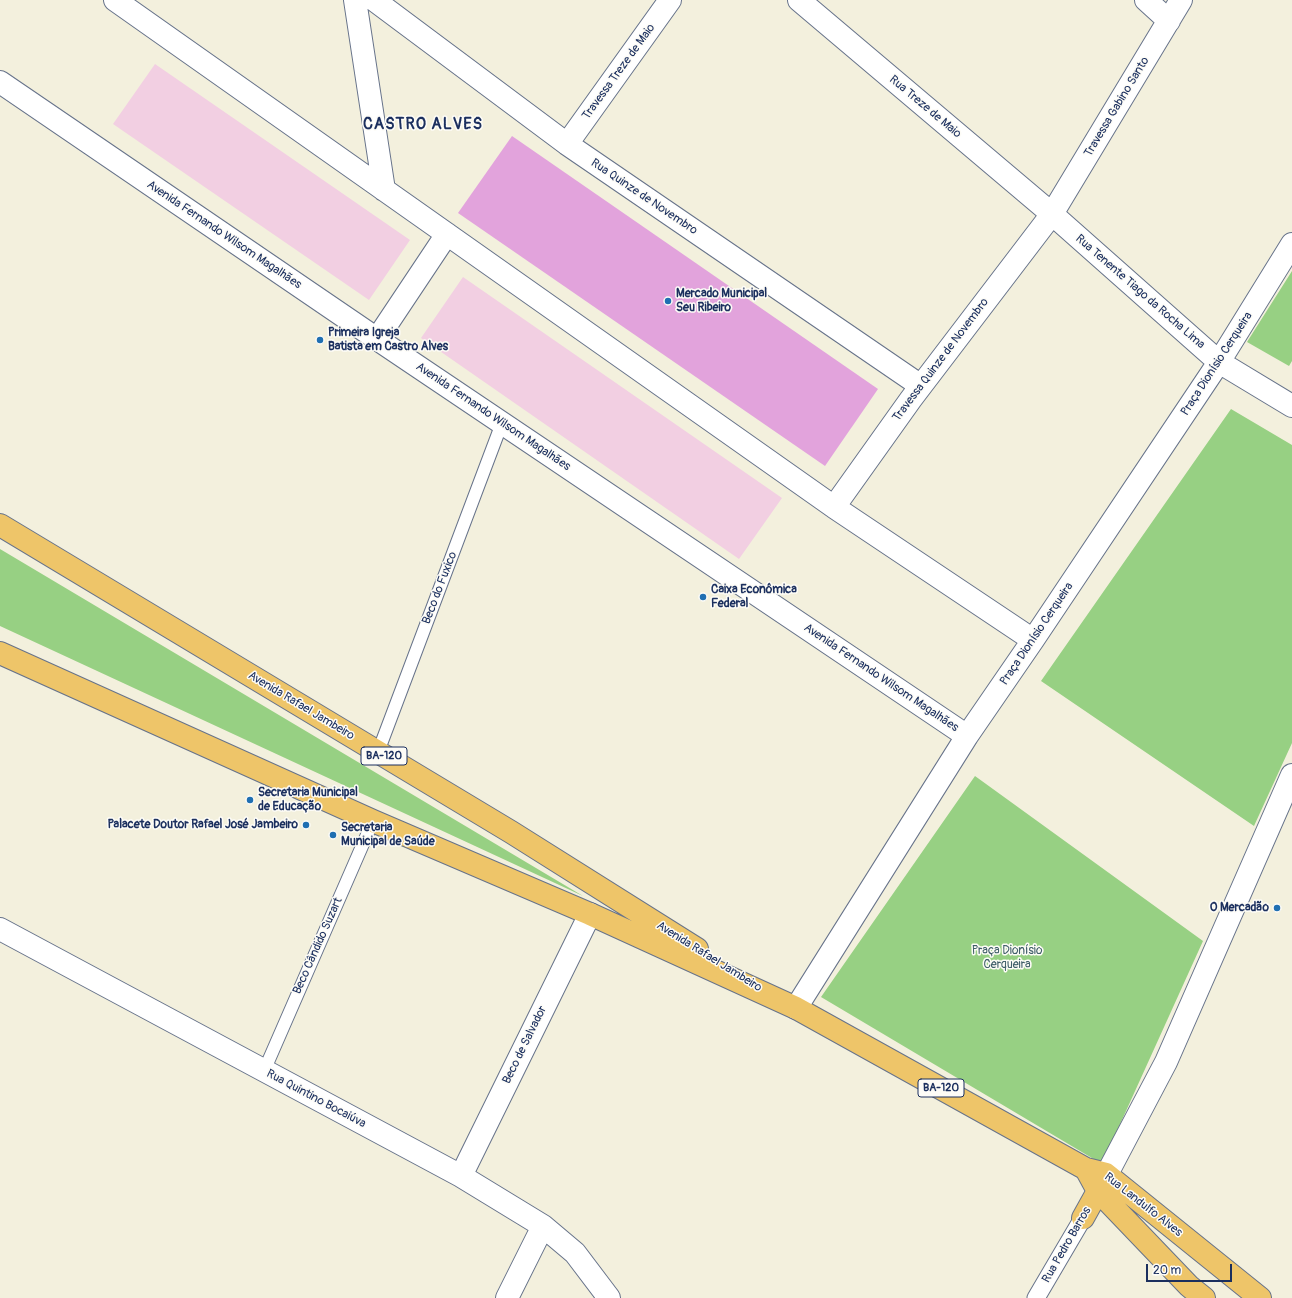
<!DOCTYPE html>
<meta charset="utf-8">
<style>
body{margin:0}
#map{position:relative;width:1292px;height:1298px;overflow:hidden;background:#f3f0dd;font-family:Pangolin,sans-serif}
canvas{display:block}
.scale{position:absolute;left:1146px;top:1264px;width:86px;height:18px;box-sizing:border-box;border:2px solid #1b2f5e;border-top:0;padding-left:5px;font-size:12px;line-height:14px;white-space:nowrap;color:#1b2f5e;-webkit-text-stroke:3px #fdfcf7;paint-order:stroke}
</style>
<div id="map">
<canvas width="1292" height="1298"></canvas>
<div class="scale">20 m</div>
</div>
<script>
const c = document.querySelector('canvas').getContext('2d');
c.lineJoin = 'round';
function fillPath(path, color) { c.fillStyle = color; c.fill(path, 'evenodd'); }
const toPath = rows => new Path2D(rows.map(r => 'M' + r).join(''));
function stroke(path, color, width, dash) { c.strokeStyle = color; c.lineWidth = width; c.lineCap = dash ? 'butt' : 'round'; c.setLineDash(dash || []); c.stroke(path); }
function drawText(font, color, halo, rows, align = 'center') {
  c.font = font + ' Pangolin,sans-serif'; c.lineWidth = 3; c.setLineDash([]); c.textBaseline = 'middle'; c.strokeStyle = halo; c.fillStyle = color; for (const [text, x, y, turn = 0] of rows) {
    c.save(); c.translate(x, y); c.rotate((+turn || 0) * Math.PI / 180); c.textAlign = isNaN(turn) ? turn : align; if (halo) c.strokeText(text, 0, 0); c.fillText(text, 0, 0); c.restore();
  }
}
const built = toPath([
 [155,64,410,240,369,300,113,124],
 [463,277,782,498,739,559,421,338]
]);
const green = toPath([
 [1292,271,1292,361,1289,366,1247,342],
 [1231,409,1292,445,1292,743,1254,826,1041,681],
 [0,549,583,896,0,626],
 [975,776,1203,941,1102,1164,821,997]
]);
const building = toPath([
 [512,136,878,389,825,466,458,213]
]);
const service = toPath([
 [378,752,502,423],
 [264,1071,373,821]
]);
const pedestrian = toPath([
 [1036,1298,1083,1218]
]);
const minor = toPath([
 [115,0,834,507,1033,640],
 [355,0,384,190],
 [374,0,567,144,921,386],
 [799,0,1052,214,1219,362,1292,406],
 [1146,0,1169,21],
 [0,82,377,339,967,736],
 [567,144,670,0],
 [377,339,447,234],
 [834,507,911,399,1052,214,1181,0],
 [0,929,461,1176,543,1226,575,1253,609,1298],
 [796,1008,967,736,1033,640,1219,362,1292,244],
 [461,1176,590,914],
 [1098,1191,1166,1062,1292,775],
 [507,1298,543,1226]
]);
const primary = toPath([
 [0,525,511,832,697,949],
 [0,653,373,821,590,914,796,1008,1086,1169,1106,1174,1260,1298],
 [1086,1169,1098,1191,1189,1286,1204,1298],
 [1083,1218,1098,1191]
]);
const markers = [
 [668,301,4,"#1f6fb2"],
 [320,340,4,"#1f6fb2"],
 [703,597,4,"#1f6fb2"],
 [250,800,4,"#1f6fb2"],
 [306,825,4,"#1f6fb2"],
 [333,835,4,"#1f6fb2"],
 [1277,908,4,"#1f6fb2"]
];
const shields = [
 [384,756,46],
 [941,1088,46]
];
const shieldNames = [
 ["BA-120",384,756],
 ["BA-120",941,1088]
];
const streetNames = [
 ["Travessa Treze de Maio",619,72,-54],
 ["Rua Treze de Maio",925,107,40],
 ["Travessa Gabino Santo",1117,107,-59],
 ["Rua Quinze de Novembro",644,197,34],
 ["Avenida Fernando Wilsom Magalhães",224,235,34],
 ["Rua Tenente Tiago da Rocha Lima",1140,292,41],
 ["Travessa Quinze de Novembro",941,360,-53],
 ["Praça Dionísio Cerqueira",1217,364,-57],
 ["Avenida Fernando Wilsom Magalhães",493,417,34],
 ["Beco do Fuxico",440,588,-69],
 ["Praça Dionísio Cerqueira",1037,634,-56],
 ["Avenida Fernando Wilsom Magalhães",881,678,34],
 ["Avenida Rafael Jambeiro",301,706,31],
 ["Beco Cândido Suzart",318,946,-66],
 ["Avenida Rafael Jambeiro",709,957,32],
 ["Beco de Salvador",525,1045,-64],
 ["Rua Quintino Bocaiúva",316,1099,28],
 ["Rua Landulfo Alves",1143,1205,38],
 ["Rua Pedro Barros",1067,1245,-60]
];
const poiNames = [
 ["Mercado Municipal",676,294],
 ["Seu Ribeiro",676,308],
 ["Primeira Igreja",328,333],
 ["Batista em Castro Alves",328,347],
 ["Caixa Econômica",711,590],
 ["Federal",711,604],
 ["Secretaria Municipal",258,793],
 ["de Educação",258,807],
 ["Palacete Doutor Rafael José Jambeiro",298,825,"right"],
 ["Secretaria",341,828],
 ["Municipal de Saúde",341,842],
 ["O Mercadão",1269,908,"right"]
];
const parkNames = [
 ["Praça Dionísio",1007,951],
 ["Cerqueira",1007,965]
];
const districtNames = [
 ["CASTRO ALVES",423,125]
];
fillPath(built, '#f2cfe2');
fillPath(green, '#97d083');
fillPath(building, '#e2a3dc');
stroke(service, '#67738a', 14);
stroke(pedestrian, '#67738a', 19);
stroke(minor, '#67738a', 24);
stroke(primary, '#67738a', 24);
stroke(service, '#fff', 12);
stroke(pedestrian, '#fff', 17);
stroke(minor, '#fff', 22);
stroke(primary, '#eec569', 22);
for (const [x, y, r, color] of markers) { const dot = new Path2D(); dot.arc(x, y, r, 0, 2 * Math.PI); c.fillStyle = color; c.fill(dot); stroke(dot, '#fdfcf7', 1.5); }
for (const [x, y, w] of shields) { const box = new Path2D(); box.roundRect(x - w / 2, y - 9, w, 18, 3); c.fillStyle = '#fdfcf7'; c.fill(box); stroke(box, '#1b2f5e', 1); }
drawText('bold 11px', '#1b2f5e', null, shieldNames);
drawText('12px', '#1b2f5e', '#fdfcf7', streetNames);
drawText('bold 12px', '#1b2f5e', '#fdfcf7', poiNames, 'left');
drawText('12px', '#405f69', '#fdfcf7', parkNames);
c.letterSpacing = '1px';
drawText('bold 16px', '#1b2f5e', '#fdfcf7', districtNames);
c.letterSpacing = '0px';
</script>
